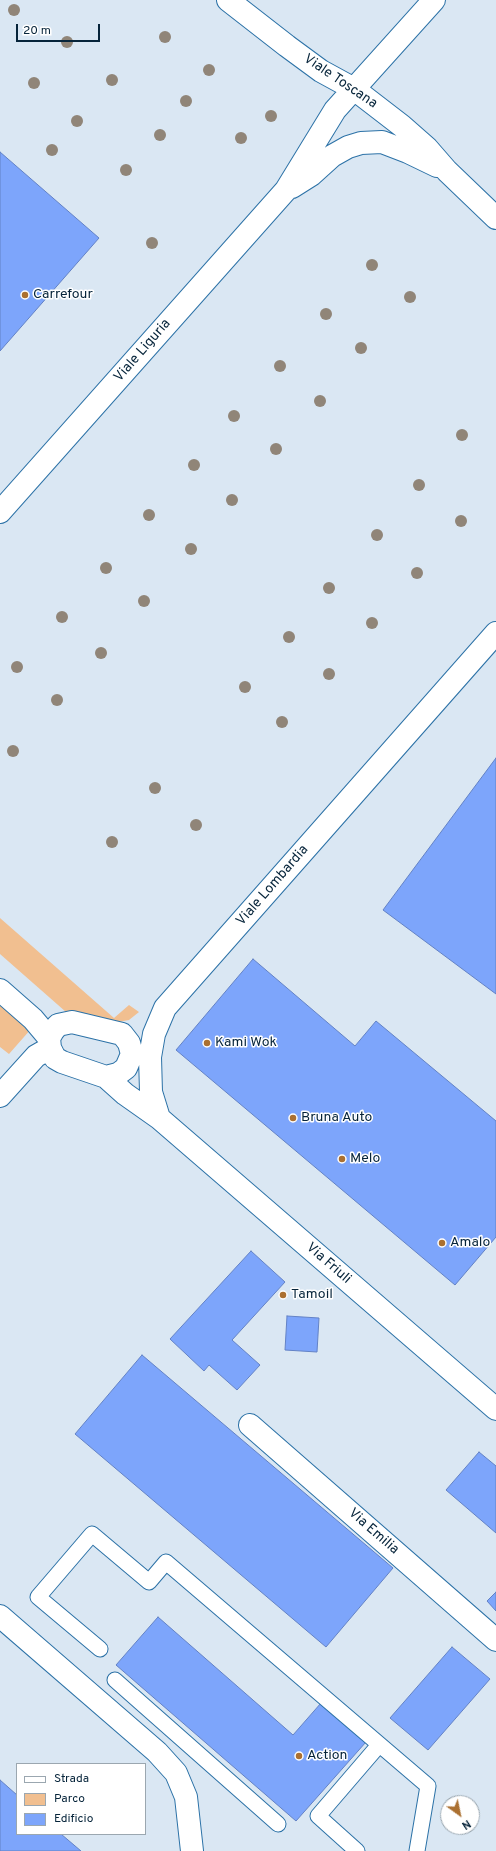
<!DOCTYPE html>
<style>
body{margin:0}
#map{position:relative;width:496px;height:1851px;overflow:hidden;background:#dae7f3;font-family:Overpass,sans-serif}
canvas{display:block}
.legend{position:absolute;left:16px;top:1763px;width:130px;height:72px;box-sizing:border-box;background:#fff;border:1px solid #9ba7b0;margin:0;padding:5px 7px;list-style:none;font-size:12px;color:#06243a}
.legend li{display:flex;align-items:center;gap:8px;height:20px}
.legend b{width:20px;border:1px solid #9ba7b0}
.north{position:absolute;left:440px;top:1795px;width:40px;height:40px;box-sizing:border-box;background:#fff;border:1px solid #9ba7b0;border-radius:50%;rotate:147deg;font-size:11px;font-weight:700;line-height:16px;text-align:center;color:#06243a}
.north::after{content:'';display:block;margin:auto;width:14px;height:18px;background:#ab7031;clip-path:polygon(50% 0,100% 100%,50% 72%,0 100%)}
.scale{position:absolute;left:16px;top:24px;width:84px;height:18px;box-sizing:border-box;border:2px solid #06243a;border-top:0;padding-left:5px;font-size:12px;line-height:14px;white-space:nowrap;color:#06243a;-webkit-text-stroke:3px #fff;paint-order:stroke}
</style>
<div id="map">
<canvas width="496" height="1851"></canvas>
<ul class="legend">
<li><b style="height:5px;background:#fff"></b>Strada</li>
<li><b style="height:11px;background:#f1bf90"></b>Parco</li>
<li><b style="height:11px;background:#7da5fb"></b>Edificio</li>
</ul>
<div class="north">N</div>
<div class="scale">20 m</div>
</div>
<script>
const c = document.querySelector('canvas').getContext('2d');
c.lineJoin = 'round';
function fillPath(path, color) { c.fillStyle = color; c.fill(path, 'evenodd'); }
const toPath = rows => new Path2D(rows.map(r => 'M' + r).join(''));
function stroke(path, color, width, dash) { c.strokeStyle = color; c.lineWidth = width; c.lineCap = dash ? 'butt' : 'round'; c.setLineDash(dash || []); c.stroke(path); }
function drawText(font, color, halo, rows, align = 'center') {
  c.font = font + ' Overpass,sans-serif'; c.lineWidth = 3; c.setLineDash([]); c.textBaseline = 'middle'; c.strokeStyle = halo; c.fillStyle = color; for (const [text, x, y, turn = 0] of rows) {
    c.save(); c.translate(x, y); c.rotate((+turn || 0) * Math.PI / 180); c.textAlign = isNaN(turn) ? turn : align; if (halo) c.strokeText(text, 0, 0); c.fillText(text, 0, 0); c.restore();
  }
}
const green = toPath([
 [0,918,114,1018,129,1005,139,1012,129,1020,118,1022,89,1020,66,1012,0,954],
 [0,1002,31,1029,9,1054,0,1047]
]);
const building = toPath([
 [0,152,99,238,0,351,0,152],
 [496,758,496,994,383,910,496,758],
 [253,959,355,1046,376,1021,496,1121,496,1237,455,1285,176,1050,253,959],
 [251,1251,285,1282,232,1340,260,1365,237,1390,209,1365,204,1371,170,1339,251,1251],
 [287,1316,319,1318,317,1352,285,1350,287,1316],
 [142,1355,393,1568,326,1647,75,1434,142,1355],
 [479,1452,496,1466,496,1533,446,1490,479,1452],
 [496,1592,496,1611,487,1601,496,1592],
 [158,1617,293,1735,321,1703,366,1742,296,1821,116,1665,158,1617],
 [452,1647,490,1679,428,1750,390,1718,452,1647],
 [0,1780,17,1795,17,1834,61,1834,81,1851,0,1851,0,1780]
]);
const service = toPath([
 [100,1649,38,1597,92,1534,149,1582,166,1562,428,1786,417,1851],
 [115,1680,278,1824],
 [357,1851,318,1816,379,1745]
]);
const minor = toPath([
 [228,0,287,46,321,71,354,89,402,126,427,148,447,171,496,218],
 [292,187,311,175,332,156,348,147,361,143,382,142,408,152,437,166],
 [0,512,286,190,335,110,434,0],
 [0,990,33,1019,49,1038],
 [72,1022,122,1034,129,1043,132,1054,126,1068,118,1074,106,1077,62,1062,55,1058,50,1048,49,1038,53,1031,58,1025,72,1022],
 [106,1077,125,1094,159,1118,496,1409],
 [0,1096,36,1056,50,1048],
 [159,1118,151,1092,150,1057,154,1034,165,1008,496,633],
 [250,1425,496,1640],
 [0,1616,157,1752,176,1773,186,1797,192,1851]
]);
const trees = [
 [14,10],
 [165,37],
 [67,42],
 [209,70],
 [112,80],
 [34,83],
 [186,101],
 [271,116],
 [77,121],
 [160,135],
 [241,138],
 [52,150],
 [126,170],
 [152,243],
 [372,265],
 [410,297],
 [326,314],
 [361,348],
 [280,366],
 [320,401],
 [234,416],
 [462,435],
 [276,449],
 [194,465],
 [419,485],
 [232,500],
 [149,515],
 [461,521],
 [377,535],
 [191,549],
 [106,568],
 [417,573],
 [329,588],
 [144,601],
 [62,617],
 [372,623],
 [289,637],
 [101,653],
 [17,667],
 [329,674],
 [245,687],
 [57,700],
 [282,722],
 [13,751],
 [155,788],
 [196,825],
 [112,842]
];
const markers = [
 [25,295,4,"#ab7031"],
 [207,1043,4,"#ab7031"],
 [293,1118,4,"#ab7031"],
 [342,1159,4,"#ab7031"],
 [442,1243,4,"#ab7031"],
 [283,1295,4,"#ab7031"],
 [299,1756,4,"#ab7031"]
];
const streetNames = [
 ["Viale Toscana",340,82,34],
 ["Viale Liguria",143,351,-49],
 ["Viale Lombardia",273,886,-49],
 ["Via Friuli",328,1264,41],
 ["Via Emilia",373,1532,41]
];
const poiNames = [
 ["Carrefour",33,295],
 ["Kami Wok",215,1043],
 ["Bruna Auto",301,1118],
 ["Melo",350,1159],
 ["Amalo",450,1243],
 ["Tamoil",291,1295],
 ["Action",307,1756]
];
fillPath(green, '#f1bf90');
fillPath(building, '#7da5fb');
stroke(building, '#6382c5', 1);
stroke(service, '#2c72a7', 17);
stroke(minor, '#2c72a7', 24);
stroke(service, '#fff', 15);
stroke(minor, '#fff', 22);
c.fillStyle = '#908578';
for (const [x, y] of trees) { c.beginPath(); c.arc(x, y, 6, 0, 2 * Math.PI); c.fill(); }
for (const [x, y, r, color] of markers) { const dot = new Path2D(); dot.arc(x, y, r, 0, 2 * Math.PI); c.fillStyle = color; c.fill(dot); stroke(dot, '#fff', 1.5); }
drawText('14px', '#06243a', '#fff', streetNames);
drawText('14px', '#06243a', '#fff', poiNames, 'left');
</script>
